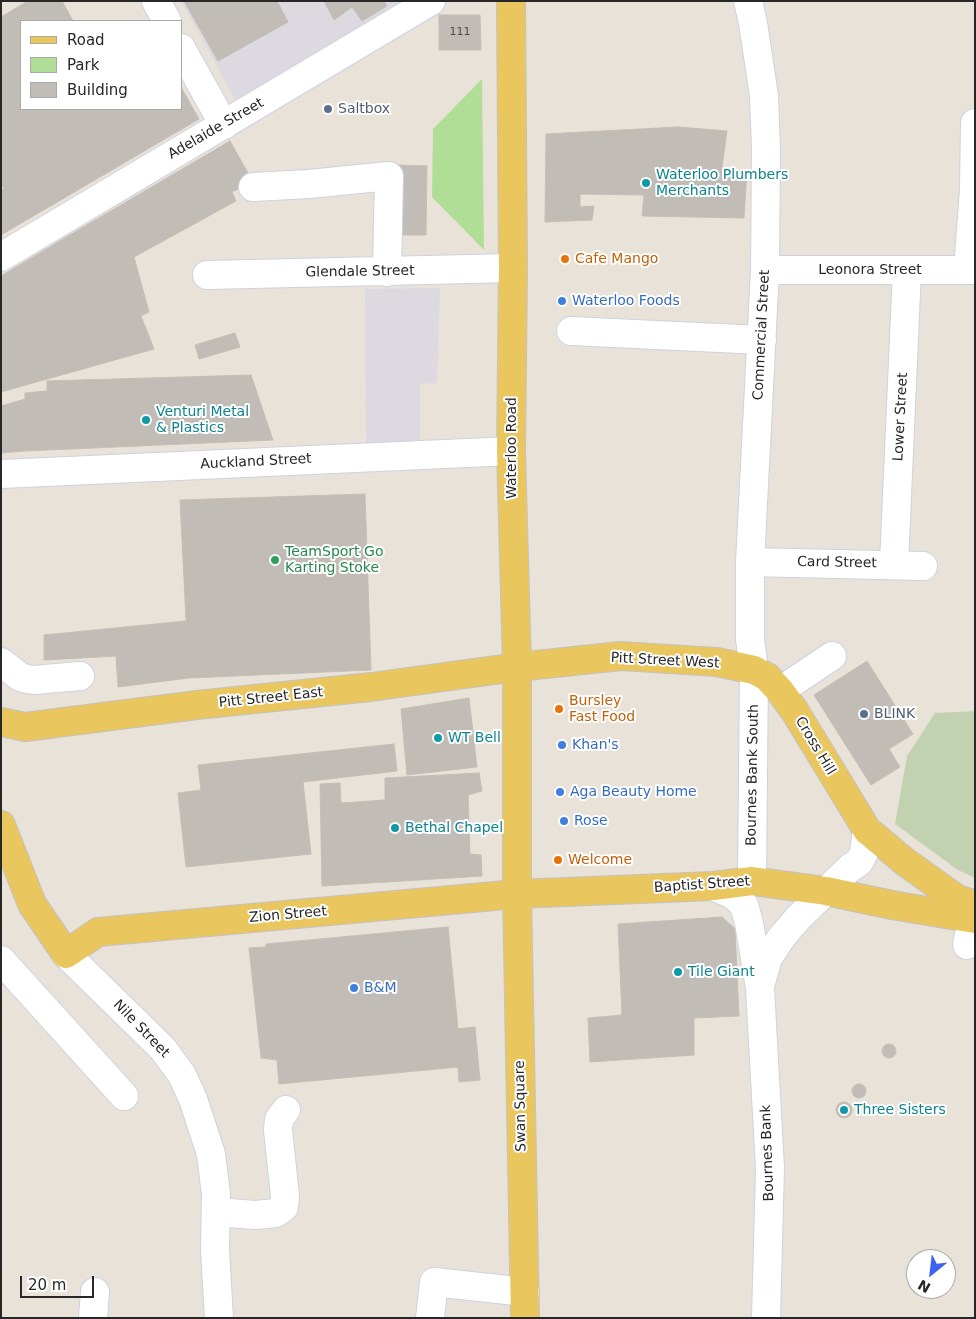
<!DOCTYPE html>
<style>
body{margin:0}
#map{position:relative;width:976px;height:1319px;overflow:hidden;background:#e9e2d9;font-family:"DejaVu Sans",sans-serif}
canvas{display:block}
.frame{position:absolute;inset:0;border:2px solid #272727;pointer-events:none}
.legend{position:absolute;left:20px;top:20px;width:162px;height:90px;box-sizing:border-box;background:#fff;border:1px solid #a9a9a9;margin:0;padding:6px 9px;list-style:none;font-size:15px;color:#272727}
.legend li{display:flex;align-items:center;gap:10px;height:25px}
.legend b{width:25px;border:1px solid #a9a9a9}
.north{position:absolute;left:906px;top:1249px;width:50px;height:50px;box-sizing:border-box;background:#fff;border:1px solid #a9a9a9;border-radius:50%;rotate:209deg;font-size:14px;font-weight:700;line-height:20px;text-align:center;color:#272727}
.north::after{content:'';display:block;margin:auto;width:18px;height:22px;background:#3e63f1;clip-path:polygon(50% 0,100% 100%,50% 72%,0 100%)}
.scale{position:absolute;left:20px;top:1276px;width:74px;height:22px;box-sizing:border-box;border:2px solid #272727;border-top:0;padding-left:6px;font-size:15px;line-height:18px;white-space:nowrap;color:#272727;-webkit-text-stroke:4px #fff;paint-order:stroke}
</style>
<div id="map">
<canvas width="976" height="1319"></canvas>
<div class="frame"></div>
<ul class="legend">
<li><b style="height:6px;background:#e9c65e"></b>Road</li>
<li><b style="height:14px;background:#b1de97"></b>Park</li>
<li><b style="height:14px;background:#c1bcb6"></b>Building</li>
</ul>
<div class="north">N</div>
<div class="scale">20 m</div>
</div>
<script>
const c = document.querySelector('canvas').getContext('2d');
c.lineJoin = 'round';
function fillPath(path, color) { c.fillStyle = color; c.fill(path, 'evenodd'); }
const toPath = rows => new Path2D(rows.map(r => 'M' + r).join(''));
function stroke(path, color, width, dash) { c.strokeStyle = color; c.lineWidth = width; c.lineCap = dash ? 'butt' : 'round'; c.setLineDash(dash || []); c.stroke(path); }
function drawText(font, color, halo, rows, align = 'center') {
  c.font = font + ' "DejaVu Sans",sans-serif'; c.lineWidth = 4; c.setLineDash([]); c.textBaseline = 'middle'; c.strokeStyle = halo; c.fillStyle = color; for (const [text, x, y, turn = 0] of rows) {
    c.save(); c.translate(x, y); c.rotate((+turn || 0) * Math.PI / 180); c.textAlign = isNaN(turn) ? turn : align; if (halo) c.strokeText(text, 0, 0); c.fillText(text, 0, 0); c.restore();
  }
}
const industrial = toPath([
 [181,1,403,1,237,103],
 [440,288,437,383,420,384,420,444,366,445,365,289]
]);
const green = toPath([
 [482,79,484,250,432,197,433,129]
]);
const cemetery = toPath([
 [975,711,975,878,958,870,895,824,907,756,935,713]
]);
const building = toPath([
 [28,1,62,1,73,21,21,21,21,109,181,109,181,87,199,119,1,235,1,190,4,189,1,184,1,17,28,1],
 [184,1,277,1,288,22,218,61,184,1],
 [324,1,384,1,387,6,362,21,352,7,334,20,324,1],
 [439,15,480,15,481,50,439,50,439,15],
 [678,127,727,131,722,168,747,171,744,218,642,216,644,195,580,194,580,207,594,206,592,220,545,222,546,134,678,127],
 [230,141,253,182,232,192,236,201,134,257,105,267,80,229,230,141],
 [398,165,427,166,426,235,397,235,398,165],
 [80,229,105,267,134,257,149,312,141,316,154,349,1,392,1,276,80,229],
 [235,333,240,347,199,359,195,345,235,333],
 [251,375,273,440,25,451,25,393,47,391,47,381,251,375],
 [25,399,25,451,1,453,1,406,25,399],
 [365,494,371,670,189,678,180,500,365,494],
 [186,621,189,678,118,687,116,656,44,660,44,635,186,621],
 [867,661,913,734,889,749,900,767,871,785,814,695,867,661],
 [469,698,477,767,407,775,401,709,469,698],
 [394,744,397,771,303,782,311,854,186,867,178,793,201,790,198,765,394,744],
 [479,773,482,791,468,795,470,854,481,855,482,876,322,886,320,784,340,783,341,803,385,800,385,778,479,773],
 [722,917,735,929,739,1016,694,1018,694,1055,590,1062,588,1018,622,1015,618,924,722,917],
 [448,927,458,1029,475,1027,480,1080,459,1082,458,1067,279,1084,277,1060,261,1058,249,948,266,947,266,944,448,927],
 '882 1051a7 7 0 1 1 14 0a7 7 0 1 1-14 0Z',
 '852 1091a7 7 0 1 1 14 0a7 7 0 1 1-14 0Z',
 '836 1110a8 8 0 1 1 16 0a8 8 0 1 1-16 0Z'
]);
const minor = toPath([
 [156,1,167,21],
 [748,1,753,23,764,96,766,148,765,270,750,562,750,639,754,670,752,881],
 [181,48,224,125],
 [253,187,309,184,389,176,387,272],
 [1,257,431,1],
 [765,270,975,270],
 [968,270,974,190,975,123],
 [207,275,513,268],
 [571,331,762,340],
 [1,474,511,451],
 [750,562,923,566],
 [894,564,907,270],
 [1,662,20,677,27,679,34,680,80,676],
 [780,691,832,656],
 [713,886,733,895,744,905,749,923,760,988,770,1168,766,1318],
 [967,945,972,919],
 [66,954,163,1049,182,1075,193,1099,211,1154,216,1194,215,1250,219,1318],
 [1,960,124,1096],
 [760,986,768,958,781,938,799,917,826,891,850,868,859,862,864,853,867,830],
 [216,1212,255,1215,276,1213,284,1207,285,1196,278,1130,279,1119,286,1110],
 [93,1318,95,1292],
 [430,1318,434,1282,525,1292]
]);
const major = toPath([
 [511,1,513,268,511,451,517,667,517,894,525,1318],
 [1,722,25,727,197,705,371,687,517,667,621,656,717,662,754,670,767,677,780,691,794,710,867,830,904,861,957,899,975,905],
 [1,825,32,904,66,954,98,932,517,894,713,886,752,881,826,891,892,905,975,919]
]);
const markers = [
 [328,109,5,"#5c6f8a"],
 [646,183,5,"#0f9aa8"],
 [565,259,5,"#e8710a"],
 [562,301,5,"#3f7fe0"],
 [146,420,5,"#0f9aa8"],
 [275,560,5,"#2e9e5b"],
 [559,709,5,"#e8710a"],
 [864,714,5,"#5c6f8a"],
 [438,738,5,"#0f9aa8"],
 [562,745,5,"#3f7fe0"],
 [560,792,5,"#3f7fe0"],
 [564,821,5,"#3f7fe0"],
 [395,828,5,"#0f9aa8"],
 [558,860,5,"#e8710a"],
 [678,972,5,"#0f9aa8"],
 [354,988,5,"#3f7fe0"],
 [844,1110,5,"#0f9aa8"]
];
const numberNames = [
 ["111",460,32]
];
const serviceNames = [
 ["Saltbox",338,109],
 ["BLINK",874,714]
];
const streetNames = [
 ["Adelaide Street",216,129,-30],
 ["Leonora Street",870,270],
 ["Glendale Street",360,272,-1],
 ["Commercial Street",762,335,-87],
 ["Lower Street",901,417,-87],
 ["Waterloo Road",512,448,-90],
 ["Auckland Street",256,462,-3],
 ["Card Street",837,563,1],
 ["Pitt Street West",665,661,3],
 ["Pitt Street East",271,698,-6],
 ["Cross Hill",815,746,59],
 ["Bournes Bank South",753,775,-89],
 ["Baptist Street",702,885,-4],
 ["Zion Street",288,915,-5],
 ["Nile Street",141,1029,46],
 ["Swan Square",521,1106,-91],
 ["Bournes Bank",768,1153,-92]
];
const cultureNames = [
 ["Waterloo Plumbers",656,175],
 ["Merchants",656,191],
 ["Venturi Metal",156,412],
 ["& Plastics",156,428],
 ["WT Bell",448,738],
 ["Bethal Chapel",405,828],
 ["Tile Giant",688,972],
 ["Three Sisters",854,1110]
];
const foodNames = [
 ["Cafe Mango",575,259],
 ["Bursley",569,701],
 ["Fast Food",569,717],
 ["Welcome",568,860]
];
const shopNames = [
 ["Waterloo Foods",572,301],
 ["Khan's",572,745],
 ["Aga Beauty Home",570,792],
 ["Rose",574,821],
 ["B&M",364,988]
];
const leisureNames = [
 ["TeamSport Go",285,552],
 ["Karting Stoke",285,568]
];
fillPath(industrial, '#dcd9e1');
fillPath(green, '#b1de97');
fillPath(cemetery, '#c2d2b1');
fillPath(building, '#c1bcb6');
stroke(building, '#c4beb3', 1);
stroke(minor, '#ced2e0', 30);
stroke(major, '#c3c3c3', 30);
stroke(minor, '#fff', 28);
stroke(major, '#e9c65e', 28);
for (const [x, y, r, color] of markers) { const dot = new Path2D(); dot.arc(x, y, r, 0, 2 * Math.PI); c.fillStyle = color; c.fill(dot); stroke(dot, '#fff', 2); }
drawText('11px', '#4e4c4b', null, numberNames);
drawText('14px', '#4e5e75', '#fff', serviceNames, 'left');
drawText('14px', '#272727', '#fff', streetNames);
drawText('14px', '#0d838f', '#fff', cultureNames, 'left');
drawText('14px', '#c56008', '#fff', foodNames, 'left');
drawText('14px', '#366cbe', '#fff', shopNames, 'left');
drawText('14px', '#27864d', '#fff', leisureNames, 'left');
</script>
